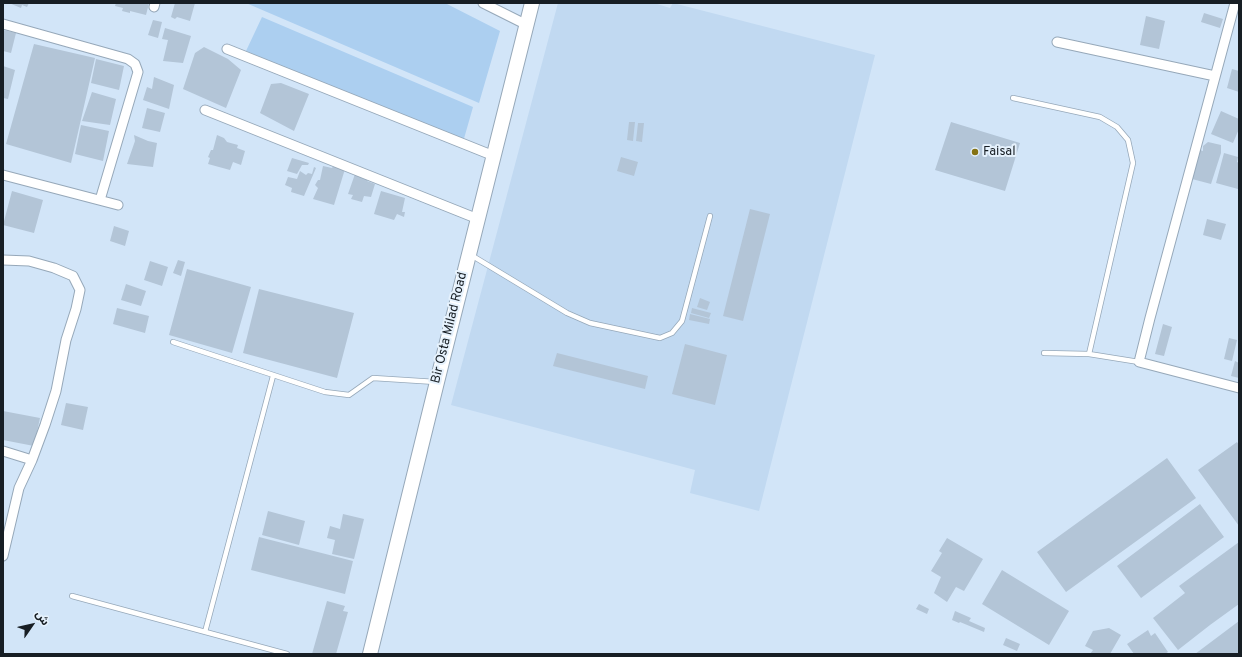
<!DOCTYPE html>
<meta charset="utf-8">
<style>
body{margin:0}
#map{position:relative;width:1242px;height:657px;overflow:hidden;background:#d2e5f8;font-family:Overpass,"Noto Sans Arabic",sans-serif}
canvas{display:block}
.frame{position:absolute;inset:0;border:4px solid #171e24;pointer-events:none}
.north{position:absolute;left:12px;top:605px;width:40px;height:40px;-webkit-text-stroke:3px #e6f2fd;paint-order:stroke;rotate:56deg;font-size:11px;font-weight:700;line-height:16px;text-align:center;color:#171e24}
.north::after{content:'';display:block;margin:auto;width:14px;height:18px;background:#171e24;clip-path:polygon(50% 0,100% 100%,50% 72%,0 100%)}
</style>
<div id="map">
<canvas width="1242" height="657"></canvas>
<div class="frame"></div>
<div class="north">ش</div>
</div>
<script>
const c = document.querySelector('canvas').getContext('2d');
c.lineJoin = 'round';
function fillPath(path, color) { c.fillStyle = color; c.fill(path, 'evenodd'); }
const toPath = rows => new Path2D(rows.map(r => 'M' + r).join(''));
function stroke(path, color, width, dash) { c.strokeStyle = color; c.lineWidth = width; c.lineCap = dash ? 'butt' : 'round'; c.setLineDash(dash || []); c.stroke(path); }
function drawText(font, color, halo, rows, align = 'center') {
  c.font = font + ' Overpass,sans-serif'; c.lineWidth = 4; c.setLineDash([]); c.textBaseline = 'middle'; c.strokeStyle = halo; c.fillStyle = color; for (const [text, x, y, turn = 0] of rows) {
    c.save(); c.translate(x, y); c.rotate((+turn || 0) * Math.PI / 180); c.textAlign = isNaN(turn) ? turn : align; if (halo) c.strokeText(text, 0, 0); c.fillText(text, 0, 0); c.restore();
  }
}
const built = toPath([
 [558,3,654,3,670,8,673,3,875,55,759,511,690,493,695,470,451,405]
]);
const green = toPath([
 [246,3,445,3,500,31,479,103],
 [262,17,473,107,463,142,246,51]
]);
const building = toPath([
 [9,3,29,3,27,7,22,5,21,8],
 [116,3,149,3,146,15,130,11,130,13,122,11,123,8,115,6],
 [175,3,195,3,190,21,177,17,175,19,171,17],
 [1204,13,1223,19,1220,28,1201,22],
 [1146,16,1165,21,1159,49,1140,45],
 [153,20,162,22,158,38,148,35],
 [165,28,191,36,183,63,163,61,168,40,162,39],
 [3,30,16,33,11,53,3,51],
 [34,44,95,58,71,163,6,144],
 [204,47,228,59,241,70,226,108,183,89,195,53],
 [96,59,124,66,119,90,91,83],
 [3,66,15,70,8,99,3,98],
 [1232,69,1239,71,1239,92,1227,88],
 [154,77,174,85,169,109,143,100,147,87,152,89],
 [281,83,309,94,294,131,260,113,271,84],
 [92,92,116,99,110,125,82,121],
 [147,108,165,113,160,132,142,128],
 [1221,111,1239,119,1239,129,1233,143,1211,134],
 [629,122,635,122,633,141,627,140],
 [951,122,1020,143,1005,191,935,170],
 [638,123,644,123,642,142,636,141],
 [81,125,109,131,103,161,75,154],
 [134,135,148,141,157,143,153,167,127,164,135,141],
 [217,135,224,138,227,142,238,145,237,148,245,151,241,165,233,162,230,170,208,164,210,158,208,157,211,150,213,150],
 [1208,142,1221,145,1221,153,1211,184,1192,179,1200,150,1203,151,1203,146],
 [1224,153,1238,157,1237,162,1239,163,1239,184,1238,189,1216,183],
 [621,157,638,162,634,176,617,171],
 [292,158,309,163,308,165,302,165,297,174,287,171],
 [334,165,345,169,334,205,313,199,318,188,315,185,318,180,320,180,323,166,332,168],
 [314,167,316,168,304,196,291,192,292,188,285,185,288,177,297,179,300,171,306,175,308,173,312,174],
 [355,174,368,179,367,181,375,184,371,197,364,196,362,202,351,199,353,195,348,194],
 [12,191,43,200,34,233,3,225],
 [381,191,405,198,402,212,405,212,404,217,397,214,394,220,374,214],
 [750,209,770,214,743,321,723,316],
 [1207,219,1226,224,1221,240,1203,235],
 [114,226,129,231,125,246,110,241],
 [178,260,185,262,181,276,173,273],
 [150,261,168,267,162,286,144,280],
 [187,269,251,287,232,353,169,335],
 [126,284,146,291,141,306,121,300],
 [259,289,354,313,337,378,243,353],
 [700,298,710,302,707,310,697,307],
 [117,308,149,316,145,333,113,324],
 [692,308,711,313,709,318,691,313],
 [690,314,710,319,709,324,689,320],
 [1163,324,1172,327,1164,356,1155,354],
 [1229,338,1237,340,1232,361,1224,359],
 [685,344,727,355,715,405,672,394],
 [557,353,648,376,645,389,553,366],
 [1235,361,1239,363,1239,378,1231,376],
 [66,403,88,407,83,430,61,425],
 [3,411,40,418,34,446,3,440],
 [1237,442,1239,445,1239,526,1198,470],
 [1167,458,1196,498,1066,592,1037,552],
 [1200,504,1224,537,1141,598,1117,566],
 [268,511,305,521,299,545,262,535],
 [343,514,364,519,354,559,332,554,335,540,327,538,330,526,340,529],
 [259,537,353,561,345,594,251,570],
 [947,538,983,559,964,591,956,587,947,602,934,593,941,577,931,571,942,553,939,551],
 [1239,542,1239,604,1210,625,1178,650,1153,618,1185,593,1179,586],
 [1002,570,1069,611,1049,645,982,604],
 [327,601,345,606,343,611,348,612,336,654,312,654],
 [919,604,929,609,927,614,916,609],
 [955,611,971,618,969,621,985,628,984,632,960,622,959,623,952,620],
 [1239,621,1239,654,1195,654],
 [1109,628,1121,635,1110,654,1090,654,1093,650,1085,646,1093,631],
 [1148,630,1151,636,1155,633,1168,652,1165,654,1134,654,1127,644],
 [1006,638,1020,644,1017,651,1003,645]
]);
const lane = toPath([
 [1013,98,1100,117,1117,127,1128,140,1133,163,1089,354],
 [471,255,567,313,590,323,660,338,672,333,682,321,710,216],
 [173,342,325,392,349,395,373,378,436,382],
 [1044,353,1089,354,1139,362],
 [72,596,287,654],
 [205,632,273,376]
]);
const street = toPath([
 [483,3,527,25],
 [1235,3,1150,318,1139,362,1239,388],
 [154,7,155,3],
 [3,24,128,59,135,64,138,72,100,200],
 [1057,42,1215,76],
 [227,49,494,156],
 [205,110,478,219],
 [3,175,118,205],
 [3,260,29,261,54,268,73,276,80,290,76,309,66,340,56,391,45,425,32,460,19,488,3,556],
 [3,451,32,460]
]);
const primary = toPath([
 [370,654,437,382,532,3]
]);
const markers = [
 [975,152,4,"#857213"]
];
const poiNames = [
 ["Faisal",983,152]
];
const streetNames = [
 ["Bir Osta Milad Road",450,328,-76]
];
fillPath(built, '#c1d9f1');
fillPath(green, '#accff0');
fillPath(building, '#b3c5d7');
stroke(lane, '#96a8b9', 6);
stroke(street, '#96a8b9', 11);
stroke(primary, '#96a8b9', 16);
stroke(lane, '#fff', 4.5);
stroke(street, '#fff', 9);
stroke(primary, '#fff', 14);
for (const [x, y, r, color] of markers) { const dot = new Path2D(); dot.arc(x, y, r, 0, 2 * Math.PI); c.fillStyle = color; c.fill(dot); stroke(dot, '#e6f2fd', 1.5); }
drawText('13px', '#171e24', '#e6f2fd', poiNames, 'left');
drawText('13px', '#171e24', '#e6f2fd', streetNames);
</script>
